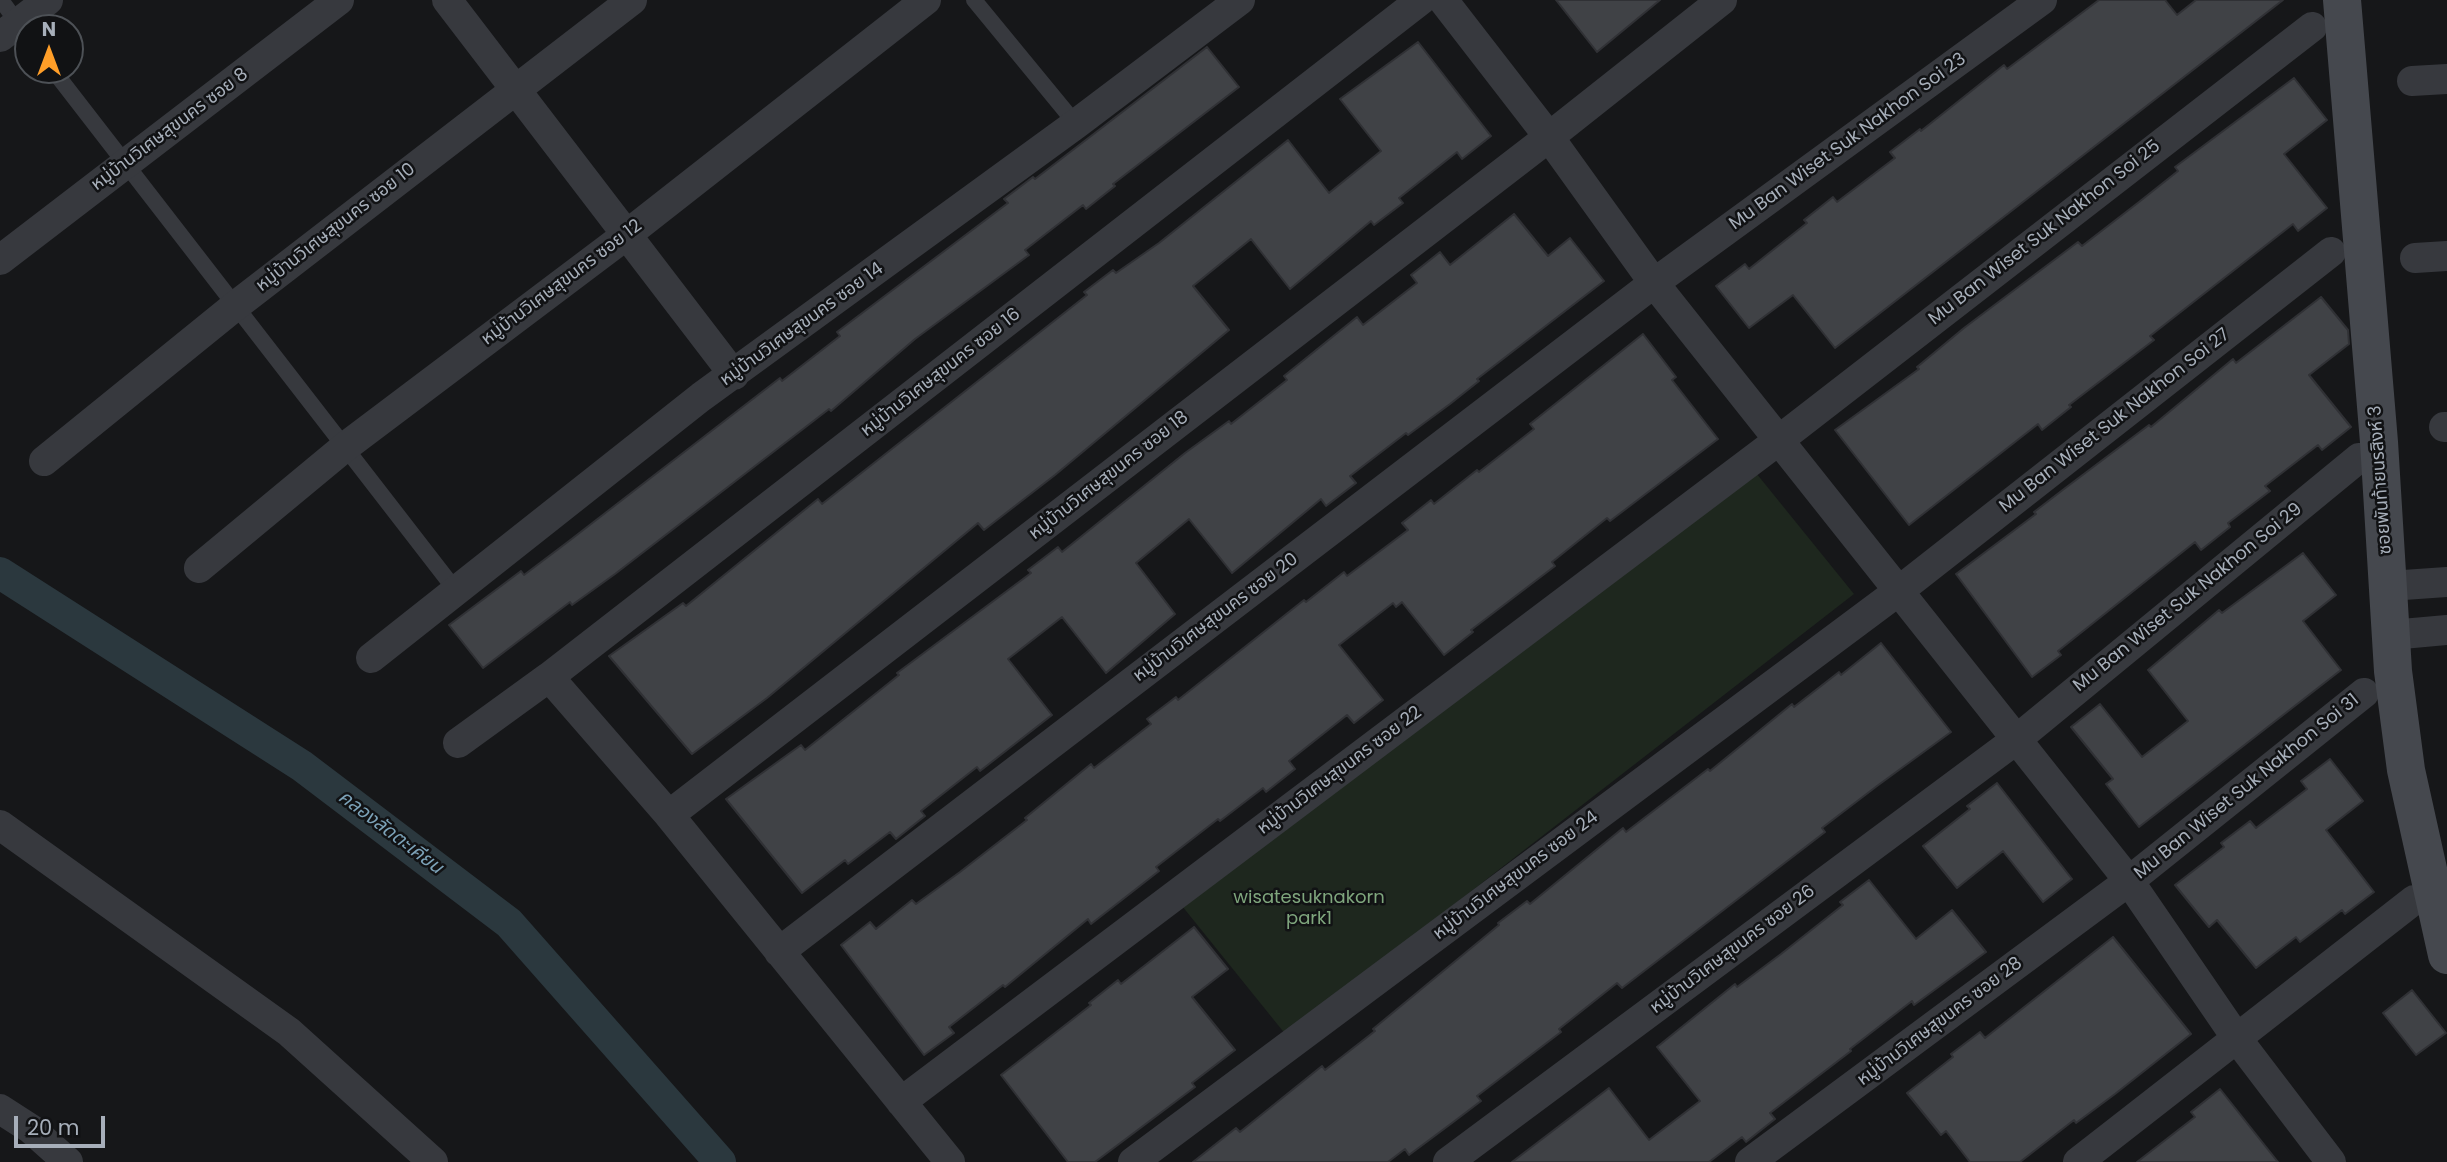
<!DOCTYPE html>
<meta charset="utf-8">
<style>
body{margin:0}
#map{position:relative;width:2447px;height:1162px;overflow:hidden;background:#161719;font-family:Poppins,sans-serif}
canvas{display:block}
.north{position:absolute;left:14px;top:14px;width:70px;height:70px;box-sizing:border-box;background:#111214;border:2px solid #4d5156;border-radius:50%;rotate:0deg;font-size:19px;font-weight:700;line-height:28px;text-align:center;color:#a7afba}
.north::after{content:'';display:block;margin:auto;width:24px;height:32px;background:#ff9e28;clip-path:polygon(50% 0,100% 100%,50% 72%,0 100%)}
.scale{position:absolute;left:14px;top:1116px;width:91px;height:32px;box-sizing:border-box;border:4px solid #a7afba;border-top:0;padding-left:9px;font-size:21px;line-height:24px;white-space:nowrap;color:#a7afba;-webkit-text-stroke:5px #111214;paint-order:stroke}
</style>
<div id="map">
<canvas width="2447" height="1162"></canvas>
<div class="north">N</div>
<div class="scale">20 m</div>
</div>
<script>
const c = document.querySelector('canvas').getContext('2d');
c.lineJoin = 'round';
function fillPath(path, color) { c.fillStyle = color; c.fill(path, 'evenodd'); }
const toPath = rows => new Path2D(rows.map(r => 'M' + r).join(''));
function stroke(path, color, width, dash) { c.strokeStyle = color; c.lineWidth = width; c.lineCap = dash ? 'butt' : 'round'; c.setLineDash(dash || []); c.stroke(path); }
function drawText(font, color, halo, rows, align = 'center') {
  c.font = font + ' Poppins,"Noto Sans Thai",sans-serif'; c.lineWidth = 5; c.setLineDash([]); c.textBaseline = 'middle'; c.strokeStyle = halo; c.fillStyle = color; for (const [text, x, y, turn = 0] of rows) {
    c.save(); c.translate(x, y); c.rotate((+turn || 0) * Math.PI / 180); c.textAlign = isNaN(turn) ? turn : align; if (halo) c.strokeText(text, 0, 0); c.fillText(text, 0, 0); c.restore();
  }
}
const green = toPath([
 [1748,463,1854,594,1286,1035,1178,901]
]);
const canal = toPath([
 [0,573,302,766,509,923,720,1162]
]);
const building = toPath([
 [1556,0,1660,0,1597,52,1556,0],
 [2099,0,2165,0,2177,15,2196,0,2283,0,1835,348,1793,295,1749,328,1716,286,1745,264,1749,269,1807,223,1804,220,1833,197,1837,202,1895,158,1890,152,1920,129,1921,131,2004,65,2007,69,2099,0],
 [1418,42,1491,136,1462,159,1457,152,1399,198,1403,203,1374,225,1371,221,1290,289,1251,239,1193,286,1229,330,1055,475,984,530,978,523,767,698,692,754,609,656,683,603,686,606,818,499,822,504,1087,295,1084,292,1113,270,1116,273,1159,243,1288,140,1329,193,1381,151,1340,99,1418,42],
 [1207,47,1239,87,1113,184,1115,186,1086,209,1083,205,1025,250,1029,255,915,339,831,411,829,409,615,574,572,605,570,602,483,668,449,625,521,571,524,575,569,541,780,378,782,381,840,336,837,332,1008,203,1004,199,1033,177,1035,179,1207,47],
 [2294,78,2327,120,2284,154,2327,208,2298,231,2293,224,2150,336,2154,340,2069,405,2071,407,2042,430,2038,424,1909,525,1835,430,1919,369,1917,367,1964,328,2078,242,2082,246,2139,202,2178,171,2175,167,2294,78],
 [1514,214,1548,256,1570,238,1604,281,1477,379,1479,381,1450,404,1408,435,1406,433,1350,476,1356,483,1326,506,1321,499,1232,573,1189,519,1136,563,1175,614,1106,673,1062,617,1008,659,1052,715,980,771,977,767,921,811,925,816,896,839,890,832,848,864,845,860,802,893,726,799,801,745,805,750,899,675,897,673,1031,573,1028,570,1058,547,1062,552,1185,453,1229,421,1231,424,1287,380,1284,376,1357,317,1363,325,1417,283,1411,275,1440,252,1450,265,1514,214],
 [2321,297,2348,330,2349,344,2309,375,2351,427,2322,450,2318,445,2265,486,2270,491,2228,523,2230,527,2201,550,2195,542,2058,651,2061,655,2032,677,1956,574,2036,514,2034,512,2064,489,2149,425,2151,427,2233,359,2236,363,2321,297],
 [1643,334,1676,377,1672,380,1718,439,1610,521,1607,518,1552,562,1555,566,1471,630,1473,632,1444,655,1402,602,1396,607,1393,603,1339,645,1383,700,1354,723,1347,715,1289,761,1295,769,1266,792,1263,788,1220,821,1218,819,1156,867,1159,871,1091,924,1088,919,1005,987,1003,985,949,1027,954,1033,924,1055,841,945,870,922,876,929,912,900,916,904,960,872,1027,820,1025,818,1091,764,1094,768,1151,724,1147,719,1176,697,1178,700,1304,600,1306,602,1344,572,1347,576,1408,530,1402,523,1431,500,1434,504,1477,470,1479,472,1534,429,1530,424,1643,334],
 [2303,553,2336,595,2303,621,2341,670,2139,827,2106,784,2113,779,2071,727,2100,704,2142,757,2188,721,2148,670,2219,610,2222,613,2303,553],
 [1881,643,1951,732,1877,786,1822,828,1825,832,1622,988,1617,983,1559,1029,1561,1032,1477,1096,1481,1101,1452,1123,1409,1155,1405,1149,1388,1162,1193,1162,1236,1128,1240,1132,1322,1066,1325,1070,1375,1031,1373,1029,1499,925,1498,923,1527,901,1530,904,1623,828,1626,832,1708,769,1710,771,1792,704,1794,707,1839,672,1841,675,1881,643],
 [2330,759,2363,801,2326,830,2374,892,2345,914,2342,910,2300,942,2296,937,2256,968,2217,920,2209,927,2175,885,2224,847,2221,843,2250,821,2256,828,2307,789,2301,781,2330,759],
 [1997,783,2072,879,2043,902,2003,851,1957,888,1923,846,1970,809,1967,806,1997,783],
 [1869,880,1916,939,1952,910,1986,952,1914,1005,1912,1001,1850,1049,1851,1051,1770,1113,1775,1119,1746,1142,1742,1137,1709,1162,1512,1162,1609,1088,1649,1140,1700,1101,1657,1047,1735,984,1737,987,1781,954,1843,905,1840,902,1869,880],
 [1194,927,1228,969,1192,997,1235,1050,1192,1083,1195,1087,1095,1162,1068,1162,1001,1075,1091,1005,1089,1003,1118,980,1121,984,1194,927],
 [2113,937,2191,1034,2115,1094,2076,1123,2074,1120,2020,1162,1970,1162,1946,1131,1941,1135,1907,1093,1953,1057,1951,1054,1980,1032,1985,1038,2113,937],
 [2412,990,2446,1033,2416,1055,2383,1013,2412,990],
 [2220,1089,2278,1162,2137,1162,2195,1117,2191,1112,2220,1089]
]);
const lane = toPath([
 [1,0,28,37],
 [974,0,1076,124],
 [53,70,457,592]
]);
const street = toPath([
 [447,0,734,375],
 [1443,0,1549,137,1654,283,2129,881,2238,1040,2331,1162],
 [0,37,48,0],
 [2412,81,2447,79],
 [2415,258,2447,256],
 [0,260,339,0],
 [2444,427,2447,427],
 [44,461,234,307,632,0],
 [199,568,345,447,625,236,926,0],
 [2389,586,2447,582],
 [2391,635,2447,630],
 [371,658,701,397,1076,124,1240,0],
 [549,677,669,815,950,1162],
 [458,743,549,677,1421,0],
 [669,815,1549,137,1722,0],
 [0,825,289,1032,433,1162],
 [779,952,1654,283,2042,0],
 [901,1102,1779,440,2312,27],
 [0,1109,31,1129,68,1162],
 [1133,1162,1900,590,2331,252],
 [1448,1162,2017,739,2359,458],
 [1750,1162,2129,881,2364,693],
 [2078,1162,2414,900]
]);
const secondary = toPath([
 [2342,0,2379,442,2393,671,2406,770,2447,955]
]);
const streetNames = [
 ["หมู่บ้านวิเศษสุขนคร ซอย 8",170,130,-37],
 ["Mu Ban Wiset Suk Nakhon Soi 23",1848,142,-36],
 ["หมู่บ้านวิเศษสุขนคร ซอย 10",336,228,-38],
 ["Mu Ban Wiset Suk Nakhon Soi 25",2045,233,-38],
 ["หมู่บ้านวิเศษสุขนคร ซอย 12",562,283,-37],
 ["หมู่บ้านวิเศษสุขนคร ซอย 14",802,325,-36],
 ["หมู่บ้านวิเศษสุขนคร ซอย 16",941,373,-38],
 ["Mu Ban Wiset Suk Nakhon Soi 27",2115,421,-38],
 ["หมู่บ้านวิเศษสุขนคร ซอย 18",1109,476,-38],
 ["ซอยพันท้ายนรสิงห์ 3",2381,480,-94],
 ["Mu Ban Wiset Suk Nakhon Soi 29",2188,598,-39],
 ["หมู่บ้านวิเศษสุขนคร ซอย 20",1216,618,-37],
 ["หมู่บ้านวิเศษสุขนคร ซอย 22",1340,771,-37],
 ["Mu Ban Wiset Suk Nakhon Soi 31",2247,787,-39],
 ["หมู่บ้านวิเศษสุขนคร ซอย 24",1516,876,-37],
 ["หมู่บ้านวิเศษสุขนคร ซอย 26",1733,950,-37],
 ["หมู่บ้านวิเศษสุขนคร ซอย 28",1940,1022,-37]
];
const parkNames = [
 ["wisatesuknakorn",1309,898],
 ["park1",1309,919]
];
const waterNames = [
 ["คลองลัดตะเคียน",390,833,37]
];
fillPath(green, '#1e271e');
stroke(canal, '#2b383e', 32);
fillPath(building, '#404246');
stroke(building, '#303135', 2);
stroke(lane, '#37393e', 16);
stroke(street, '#37393e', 30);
stroke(secondary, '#45484e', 38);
drawText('18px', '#a7afba', '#111214', streetNames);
drawText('18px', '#7fa67d', '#111214', parkNames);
drawText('italic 19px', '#7ca2b8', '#111214', waterNames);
</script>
